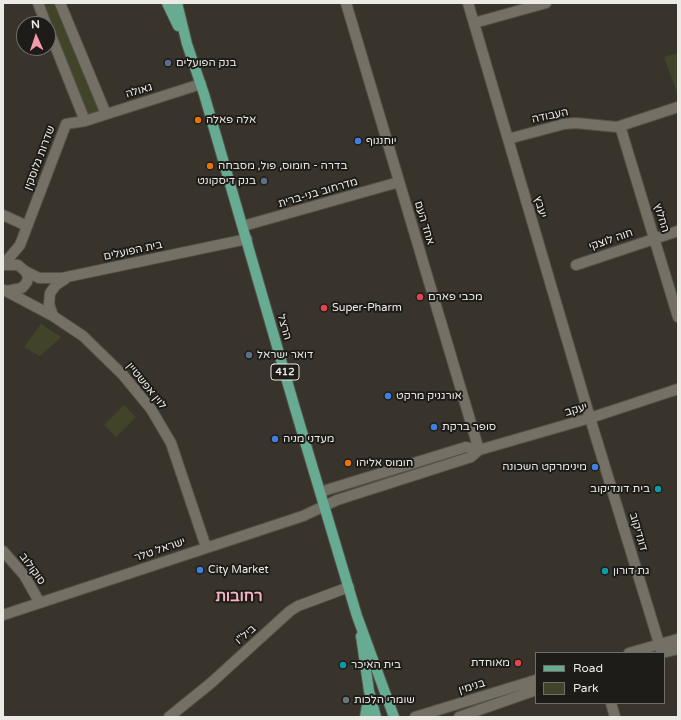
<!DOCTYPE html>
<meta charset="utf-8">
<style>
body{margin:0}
#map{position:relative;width:681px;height:720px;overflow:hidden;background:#38342b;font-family:"Varela Round",sans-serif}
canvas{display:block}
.frame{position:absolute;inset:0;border:4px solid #eceae4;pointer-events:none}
.legend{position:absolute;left:535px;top:652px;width:130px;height:52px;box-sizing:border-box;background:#1d1c18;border:1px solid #706e6a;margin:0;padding:5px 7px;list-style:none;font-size:12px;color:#eceae4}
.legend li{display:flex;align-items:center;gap:8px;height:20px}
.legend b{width:20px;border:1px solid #706e6a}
.north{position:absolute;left:16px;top:16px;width:40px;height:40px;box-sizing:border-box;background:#1d1c18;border:1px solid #706e6a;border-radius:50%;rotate:357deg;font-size:11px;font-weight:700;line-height:16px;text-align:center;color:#eceae4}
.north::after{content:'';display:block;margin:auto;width:14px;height:18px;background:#f39aab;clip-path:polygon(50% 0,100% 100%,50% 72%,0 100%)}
</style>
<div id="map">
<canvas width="681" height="720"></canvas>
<div class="frame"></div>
<ul class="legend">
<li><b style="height:5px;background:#67ab92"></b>Road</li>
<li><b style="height:11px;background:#424429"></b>Park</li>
</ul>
<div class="north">N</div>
</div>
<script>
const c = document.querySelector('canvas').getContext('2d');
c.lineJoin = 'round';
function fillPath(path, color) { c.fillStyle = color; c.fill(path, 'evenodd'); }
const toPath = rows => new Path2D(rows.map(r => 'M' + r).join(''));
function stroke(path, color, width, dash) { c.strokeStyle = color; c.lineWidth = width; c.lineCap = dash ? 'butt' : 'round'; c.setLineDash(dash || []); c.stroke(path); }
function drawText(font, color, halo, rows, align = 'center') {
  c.font = font + ' "Varela Round","Noto Sans Hebrew",sans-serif'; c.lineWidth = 4; c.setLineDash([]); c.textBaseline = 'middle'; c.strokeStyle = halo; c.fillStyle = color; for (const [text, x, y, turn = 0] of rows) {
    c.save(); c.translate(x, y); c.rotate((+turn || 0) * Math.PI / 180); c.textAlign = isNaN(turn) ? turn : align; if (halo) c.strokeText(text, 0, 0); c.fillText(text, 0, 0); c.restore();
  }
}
const green = toPath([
 [39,3,57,3,103,114,87,119],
 [678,53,678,95,664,57],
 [41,324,61,337,40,356,24,347],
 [124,405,136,417,116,437,104,425]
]);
const minor = toPath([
 [38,3,46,24],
 [60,3,106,114],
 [346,3,479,450],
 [468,3,590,418,662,653],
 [474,23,546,3],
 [48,28,85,121],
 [620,126,678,317],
 [508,139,564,124,576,123,617,127,678,107],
 [3,215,27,226],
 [243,226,399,182],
 [4,264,20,245,66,124,85,121,201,84],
 [3,265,18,265,25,271,28,276,27,282,22,288,7,291],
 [576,265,678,231],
 [25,271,39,278,62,278,247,239],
 [4,290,53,316,83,336,123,375,151,409,171,443,206,547],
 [53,316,49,304,50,293,56,285,65,279],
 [320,492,466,447,479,450],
 [3,551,24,575,40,603],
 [3,615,303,516,337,500,471,457,479,450,590,418,678,389],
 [629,653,678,639],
 [662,653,678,649],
 [611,703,615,717],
 [169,717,211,683,290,611,298,606,349,587],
 [415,717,536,680],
 [459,717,536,690]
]);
const major = toPath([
 [167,3,178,26],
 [177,3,187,44,204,94,294,405,357,616,394,717],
 [361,636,369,691,376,717],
 [365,717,368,699]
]);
const markers = [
 [168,63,4,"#5c6f8a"],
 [198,120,4,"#e8710a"],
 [358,141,4,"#3f7fe0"],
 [210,166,4,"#e8710a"],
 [264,181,4,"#5c6f8a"],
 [420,297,4,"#e0444e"],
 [324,308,4,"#e0444e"],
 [249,355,4,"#5c6f8a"],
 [388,396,4,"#3f7fe0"],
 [434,427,4,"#3f7fe0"],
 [275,439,4,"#3f7fe0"],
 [348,463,4,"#e8710a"],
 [595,467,4,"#3f7fe0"],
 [658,489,4,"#0f9aa8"],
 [200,570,4,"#3f7fe0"],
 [605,571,4,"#0f9aa8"],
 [518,663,4,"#e0444e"],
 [343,665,4,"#0f9aa8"],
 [346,700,4,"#6b7280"]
];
const shields = [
 [285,372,28]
];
const shieldNames = [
 ["412",285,372]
];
const poiNames = [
 ["בנק הפועלים",176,63],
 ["אלה פאלה",206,120],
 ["יוחננוף",366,141],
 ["בדרה - חומוס, פול, מסבחה",218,166],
 ["בנק דיסקונט",256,181,"right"],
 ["מכבי פארם",428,297],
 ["Super-Pharm",332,308],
 ["דואר ישראל",257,355],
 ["אורגניק מרקט",396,396],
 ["סופר ברקת",442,427],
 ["מעדני מניה",283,439],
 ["חומוס אליהו",356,463],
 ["מינימרקט השכונה",587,467,"right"],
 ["בית דונדיקוב",650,489,"right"],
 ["City Market",208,570],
 ["גת דורון",613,571],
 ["מאוחדת",510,663,"right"],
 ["בית האיכר",351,665],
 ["שומרי הלכות",354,700]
];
const streetNames = [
 ["גאולה",139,91,-17],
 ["העבודה",550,116,-12],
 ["שדרות גלוסקין",40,158,-69],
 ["מדרחוב בני-ברית",318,193,-16],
 ["יעבץ",540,207,74],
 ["החלוץ",661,218,73],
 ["אחד העם",424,223,73],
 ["חוה לוצקי",611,240,-19],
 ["בית הפועלים",133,251,-12],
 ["הרצל",284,327,74],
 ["לוין אפשטיין",146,386,51],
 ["יעקב",576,410,-16],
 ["דונדיקוב",638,532,74],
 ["ישראל טלר",160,550,-19],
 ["סוקולוב",32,569,54],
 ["ביל\"ו",246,635,-41],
 ["בנימין",472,687,-17]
];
const districtNames = [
 ["רחובות",239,597]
];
fillPath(green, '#424429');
stroke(minor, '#545249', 12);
stroke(major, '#545249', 12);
stroke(minor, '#747066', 10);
stroke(major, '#67ab92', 10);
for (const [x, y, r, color] of markers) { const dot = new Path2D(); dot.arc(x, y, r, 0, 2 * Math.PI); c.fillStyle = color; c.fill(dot); stroke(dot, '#1d1c18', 1.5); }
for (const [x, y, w] of shields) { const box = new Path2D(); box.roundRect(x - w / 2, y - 8, w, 16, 3); c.fillStyle = '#1d1c18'; c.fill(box); stroke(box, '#eceae4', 1); }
drawText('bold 10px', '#eceae4', null, shieldNames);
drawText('11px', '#eceae4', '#1d1c18', poiNames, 'left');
drawText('11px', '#eceae4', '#1d1c18', streetNames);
drawText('bold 15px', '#f7b4c0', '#1d1c18', districtNames);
</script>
